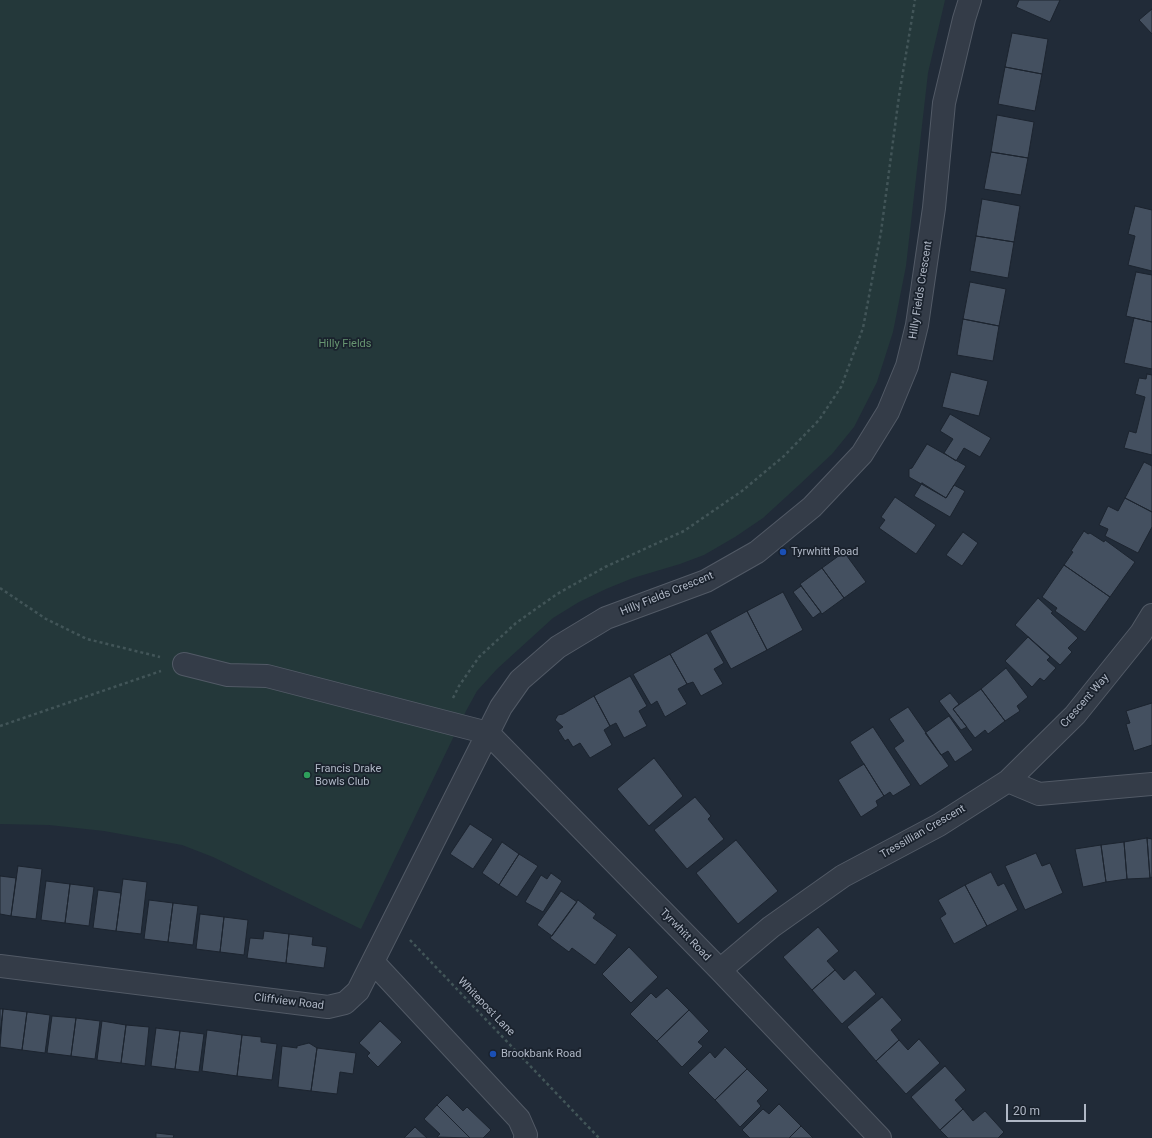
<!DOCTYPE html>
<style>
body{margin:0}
#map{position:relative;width:1152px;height:1138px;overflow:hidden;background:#212b38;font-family:Roboto,sans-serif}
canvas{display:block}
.scale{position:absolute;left:1006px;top:1104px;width:80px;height:18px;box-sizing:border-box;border:2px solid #afb7c5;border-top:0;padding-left:5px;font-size:12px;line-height:14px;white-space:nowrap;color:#afb7c5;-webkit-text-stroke:3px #1a222d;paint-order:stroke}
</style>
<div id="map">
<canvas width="1152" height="1138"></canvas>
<div class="scale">20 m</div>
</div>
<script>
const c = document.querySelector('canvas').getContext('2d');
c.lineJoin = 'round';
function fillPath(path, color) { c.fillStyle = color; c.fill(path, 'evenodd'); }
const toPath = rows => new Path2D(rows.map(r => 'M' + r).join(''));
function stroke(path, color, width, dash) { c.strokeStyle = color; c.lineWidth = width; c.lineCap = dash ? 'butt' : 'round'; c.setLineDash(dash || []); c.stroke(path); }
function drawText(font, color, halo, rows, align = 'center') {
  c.font = font + ' Roboto,sans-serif'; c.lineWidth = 3.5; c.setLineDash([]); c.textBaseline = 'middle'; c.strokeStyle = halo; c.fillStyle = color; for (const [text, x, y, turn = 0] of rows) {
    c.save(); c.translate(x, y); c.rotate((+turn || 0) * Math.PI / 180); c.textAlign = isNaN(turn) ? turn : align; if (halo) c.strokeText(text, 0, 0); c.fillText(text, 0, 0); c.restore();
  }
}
const green = toPath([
 [0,0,945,0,928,73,906,266,893,332,877,382,854,427,832,454,799,485,763,518,735,537,704,555,680,564,633,578,606,589,579,602,553,618,497,669,477,691,466,711,361,929,213,857,182,845,104,831,49,825,0,824]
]);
const building = toPath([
 [1019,0,1060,0,1050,22,1016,7,1019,0],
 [1152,9,1152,34,1139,20,1152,9],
 [1012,33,1048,39,1042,74,1005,67,1012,33],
 [1005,67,1042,74,1035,111,998,104,1005,67],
 [997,115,1034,122,1028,158,991,152,997,115],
 [991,152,1028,158,1021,195,984,189,991,152],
 [982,199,1020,206,1014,242,976,236,982,199],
 [1135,206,1152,210,1152,271,1128,265,1135,236,1128,234,1135,206],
 [976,236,1014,242,1008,278,970,271,976,236],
 [1136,272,1152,275,1152,322,1126,316,1136,272],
 [970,282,1006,289,999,326,963,319,970,282],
 [1134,318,1152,322,1152,369,1124,363,1134,318],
 [963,319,999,326,993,361,957,355,963,319],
 [951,372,988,381,979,416,942,407,951,372],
 [1147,374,1152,375,1152,455,1124,448,1129,431,1136,433,1145,397,1135,394,1139,378,1146,379,1147,374],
 [950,414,991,438,980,457,964,448,956,461,944,453,953,439,940,431,950,414],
 [927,444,966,466,946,498,909,477,909,469,912,468,927,444],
 [1144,462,1152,466,1152,512,1125,498,1144,462],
 [922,483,946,498,954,485,965,491,950,517,914,496,922,483],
 [895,497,936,525,916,554,879,528,885,520,881,517,895,497],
 [1125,498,1152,512,1152,527,1138,553,1105,536,1108,529,1099,525,1108,506,1118,511,1125,498],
 [1084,531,1088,534,1090,533,1104,542,1105,540,1135,562,1110,597,1064,565,1073,552,1071,551,1084,531],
 [963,532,978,543,962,566,946,555,963,532],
 [844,552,866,582,844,598,822,568,844,552],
 [1064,565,1110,597,1085,632,1055,611,1057,608,1042,597,1064,565],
 [822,568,844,598,822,614,800,584,822,568],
 [801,586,821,612,813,618,793,592,801,586],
 [783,592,803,630,767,650,747,611,783,592],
 [1038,598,1053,612,1051,613,1078,638,1068,648,1072,652,1060,665,1015,625,1038,598],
 [747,611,767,650,731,669,710,631,747,611],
 [707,633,724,663,714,669,723,684,701,696,693,682,687,684,670,654,707,633],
 [1028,637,1050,657,1047,660,1056,668,1044,681,1040,678,1032,687,1005,661,1028,637],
 [670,654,687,684,678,689,687,704,665,717,657,701,651,705,633,674,670,654],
 [1006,668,1028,697,1017,706,1020,711,1005,721,981,689,1006,668],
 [630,676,647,706,639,711,647,726,624,738,616,723,610,726,594,696,630,676],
 [981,689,1005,721,988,734,985,730,975,738,953,709,981,689],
 [950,693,959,704,953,709,967,727,961,730,939,701,950,693],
 [594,696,610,726,604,730,612,745,590,758,580,743,573,747,568,739,565,741,558,730,563,727,555,720,558,715,563,714,594,696],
 [1152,703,1152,745,1134,751,1126,724,1130,723,1126,711,1152,703],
 [908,707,949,766,920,786,894,748,904,741,889,719,908,707],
 [949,716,973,750,955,762,948,751,941,755,925,733,949,716],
 [873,727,911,785,893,796,890,792,884,796,850,742,873,727],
 [654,758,683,796,649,826,617,789,654,758],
 [864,764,884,796,876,801,878,806,861,817,838,780,864,764],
 [695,797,711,816,708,819,724,839,687,869,654,830,695,797],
 [470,824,493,839,473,869,450,854,470,824],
 [1147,838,1150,878,1127,879,1124,842,1147,838],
 [1147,838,1152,839,1152,877,1150,878,1147,838],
 [736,840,778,891,738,924,696,873,736,840],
 [502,842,519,854,499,885,482,873,502,842],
 [1124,842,1127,879,1106,882,1101,845,1124,842],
 [1101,845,1106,882,1083,887,1075,849,1101,845],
 [1036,853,1042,866,1050,863,1063,893,1025,910,1005,866,1036,853],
 [519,854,538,866,517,897,499,885,519,854],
 [18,866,42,869,36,919,11,916,18,866],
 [991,872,998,886,1004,883,1018,910,987,926,965,885,991,872],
 [551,873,562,881,543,912,525,902,541,875,547,879,551,873],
 [0,876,16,878,11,916,0,914,0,876],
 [123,879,147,882,141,934,116,931,123,879],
 [46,881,70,884,65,923,41,920,46,881],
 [70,884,94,887,89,926,65,923,70,884],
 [965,885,987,926,954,944,940,918,946,914,938,900,965,885],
 [98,890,121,893,116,931,93,928,98,890],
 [561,891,577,902,552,936,537,925,561,891],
 [149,900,173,903,168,942,144,939,149,900],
 [578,900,596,914,593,918,617,935,595,965,572,948,569,952,550,938,578,900],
 [173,903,198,906,193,945,168,942,173,903],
 [200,914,224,917,220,952,196,949,200,914],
 [224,917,248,920,244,955,220,952,224,917],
 [818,927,839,951,827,961,835,970,812,990,783,957,818,927],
 [264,931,289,934,286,963,247,958,250,938,263,939,264,931],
 [289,934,313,937,312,945,327,947,324,968,286,963,289,934],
 [629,947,658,977,631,1003,602,974,629,947],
 [835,970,844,980,855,970,876,994,842,1024,812,990,835,970],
 [667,988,689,1010,657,1041,630,1014,651,993,656,998,667,988],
 [882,997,902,1020,891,1030,899,1040,876,1061,847,1027,882,997],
 [0,1009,3,1009,0,1034,0,1009],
 [3,1009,27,1012,22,1050,0,1047,3,1009],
 [689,1010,709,1031,698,1042,703,1046,682,1067,657,1041,689,1010],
 [27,1012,50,1015,45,1053,22,1050,27,1012],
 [52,1016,76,1018,71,1056,47,1053,52,1016],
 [76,1018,100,1021,95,1059,71,1056,76,1018],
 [102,1021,126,1025,121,1063,97,1060,102,1021],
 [380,1021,402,1042,378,1067,367,1056,370,1053,359,1043,380,1021],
 [126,1025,149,1027,145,1066,121,1063,126,1025],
 [156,1028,180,1031,175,1069,151,1066,156,1028],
 [207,1030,242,1035,237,1076,202,1071,207,1030],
 [180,1031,204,1034,199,1072,175,1069,180,1031],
 [242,1035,261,1037,261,1042,277,1044,272,1080,237,1076,242,1035],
 [919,1039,940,1063,906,1094,876,1061,899,1040,908,1050,919,1039],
 [309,1043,317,1048,311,1091,278,1087,282,1046,297,1048,297,1046,309,1043],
 [725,1047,747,1069,715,1100,688,1073,710,1052,715,1058,725,1047],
 [317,1048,356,1053,353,1074,340,1072,337,1094,311,1091,317,1048],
 [945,1066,966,1090,955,1100,963,1109,940,1130,911,1097,945,1066],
 [747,1069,768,1090,757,1101,761,1106,740,1127,715,1100,747,1069],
 [447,1095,463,1111,467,1107,491,1130,483,1138,470,1138,437,1105,447,1095],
 [779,1104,801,1126,789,1138,750,1138,742,1130,763,1109,769,1114,779,1104],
 [437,1105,470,1138,437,1137,440,1134,424,1119,437,1105],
 [963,1109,973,1121,985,1111,1004,1132,998,1138,948,1138,940,1130,963,1109],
 [801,1126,813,1138,789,1138,801,1126],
 [415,1127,427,1138,404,1138,415,1127],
 [156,1133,174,1135,173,1138,156,1138,156,1133]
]);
const path = toPath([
 [0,588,46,619,87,639,160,657],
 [453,698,459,686,479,657,516,623,557,594,605,567,684,531,742,491,784,456,819,420,841,387,863,328,881,232,899,96,915,0],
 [0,726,161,671],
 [410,940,599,1138]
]);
const minor = toPath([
 [184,664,228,675,267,676,488,733],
 [488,733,720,970,880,1138],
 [1008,781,1039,794,1152,784],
 [373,962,519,1119,526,1135,525,1138],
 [0,966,328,1007,345,1003,358,991,501,707,520,680,558,647,606,618,706,581,757,552,812,507,862,454,888,412,907,366,917,325,934,208,944,103,964,19,970,0],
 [720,970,771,927,843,876,939,825,1008,781,1075,715,1141,633,1152,615]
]);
const markers = [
 [783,552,4,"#1a4fb4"],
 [307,775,4,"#2e9e5b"],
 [493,1054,4,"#1a4fb4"]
];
const streetNames = [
 ["Hilly Fields Crescent",921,290,-81],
 ["Hilly Fields Crescent",667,594,-22],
 ["Crescent Way",1085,701,-49],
 ["Tressillian Crescent",923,832,-30],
 ["Tyrwhitt Road",685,935,46],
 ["Cliffview Road",289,1002,7],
 ["Whitepost Lane",486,1007,46]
];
const parkNames = [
 ["Hilly Fields",345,344]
];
const poiNames = [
 ["Tyrwhitt Road",791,552],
 ["Francis Drake",315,769],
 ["Bowls Club",315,782],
 ["Brookbank Road",501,1054]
];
fillPath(green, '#24383a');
fillPath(building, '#445060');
stroke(building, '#1c242f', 1);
stroke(minor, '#525a66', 24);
stroke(path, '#425558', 2.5, [3, 3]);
stroke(minor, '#343c48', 22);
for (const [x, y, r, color] of markers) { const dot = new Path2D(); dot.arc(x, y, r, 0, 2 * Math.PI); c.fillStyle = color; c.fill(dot); stroke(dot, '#1a222d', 1.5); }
drawText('11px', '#afb7c5', '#1a222d', streetNames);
drawText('11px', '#679571', '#1a222d', parkNames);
drawText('11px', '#afb7c5', '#1a222d', poiNames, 'left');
</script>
